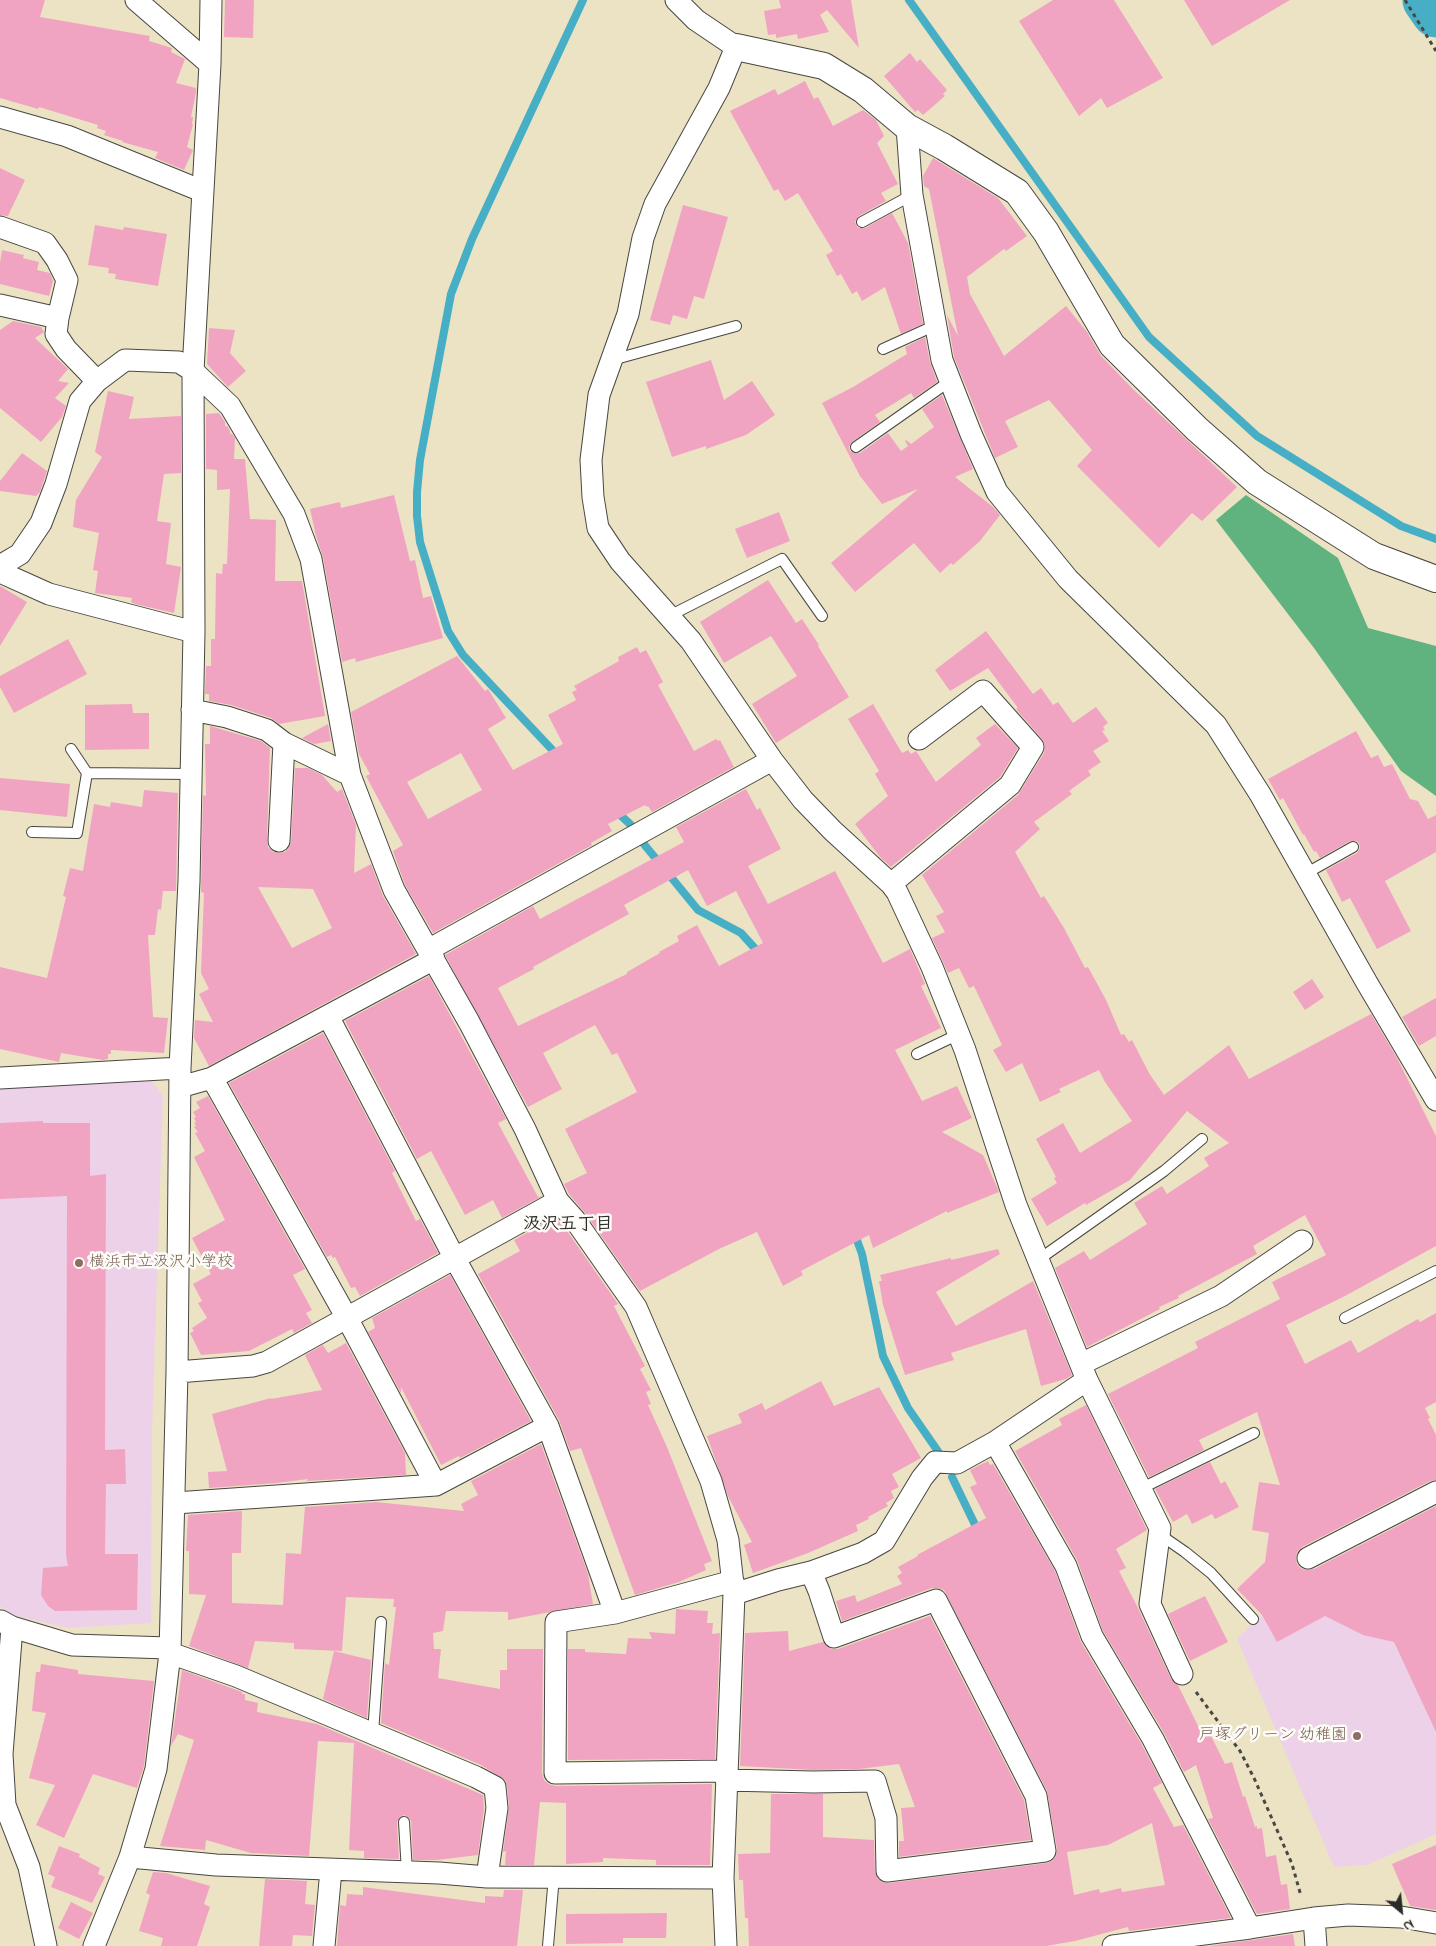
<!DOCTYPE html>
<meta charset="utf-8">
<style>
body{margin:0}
#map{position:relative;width:1436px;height:1946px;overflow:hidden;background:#ebe3c3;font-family:"Indie Flower",sans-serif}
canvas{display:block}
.north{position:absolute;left:1376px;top:1886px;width:50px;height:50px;-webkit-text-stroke:4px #fdfcf7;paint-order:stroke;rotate:152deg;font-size:14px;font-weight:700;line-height:20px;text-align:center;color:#2b2b2b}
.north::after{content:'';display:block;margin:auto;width:18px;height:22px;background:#2b2b2b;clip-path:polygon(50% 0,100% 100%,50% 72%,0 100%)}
</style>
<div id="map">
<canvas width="1436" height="1946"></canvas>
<div class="north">N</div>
</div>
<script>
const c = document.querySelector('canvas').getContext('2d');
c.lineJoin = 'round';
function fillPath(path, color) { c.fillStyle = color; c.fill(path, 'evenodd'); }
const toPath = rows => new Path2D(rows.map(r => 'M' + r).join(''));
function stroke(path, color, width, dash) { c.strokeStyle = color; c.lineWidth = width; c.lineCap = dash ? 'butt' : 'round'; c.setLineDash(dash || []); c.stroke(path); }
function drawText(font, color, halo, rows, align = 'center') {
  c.font = font + ' "Indie Flower","Klee One",sans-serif'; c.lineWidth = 5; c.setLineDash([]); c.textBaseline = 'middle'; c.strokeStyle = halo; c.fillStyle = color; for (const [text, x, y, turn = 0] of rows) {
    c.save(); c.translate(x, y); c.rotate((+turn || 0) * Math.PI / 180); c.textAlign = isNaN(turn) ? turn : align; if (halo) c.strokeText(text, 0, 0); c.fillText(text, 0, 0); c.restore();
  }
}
const built = toPath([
 [150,1079,163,1096,152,1431,151,1623,67,1628,12,1615,0,1606,0,1089],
 [1312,1568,1436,1626,1436,1834,1367,1865,1334,1867,1237,1639]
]);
const forest = toPath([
 [1246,495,1338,558,1368,628,1436,646,1436,796,1401,771,1314,648,1216,520]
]);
const stream = toPath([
 [909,0,1149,337,1257,436,1401,526,1436,539],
 [559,757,463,655,448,631,420,542,417,516,417,492,420,460,451,294,472,239,583,0],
 [616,811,631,825],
 [643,843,698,910,741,933,760,954],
 [854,1232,862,1254,883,1356,908,1408,944,1460],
 [952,1477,979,1533]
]);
const river = toPath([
 [1427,0,1436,13]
]);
const building = toPath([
 [0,0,45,0,40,17,150,36,149,41,172,48,171,52,185,59,176,83,196,88,196,92,191,117,193,117,192,124,193,124,187,147,193,150,184,170,155,158,158,152,122,142,123,141,104,135,106,131,97,128,98,125,39,107,38,109,0,98],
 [225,0,254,0,253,38,224,37],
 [779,0,851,0,859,48,827,10,820,15,829,32,798,39,797,34,776,38,776,34,768,35,764,11,781,8],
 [1053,0,1114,0,1163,78,1107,108,1101,98,1079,116,1019,21],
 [1184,0,1290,0,1212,46],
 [910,53,917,62,920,59,947,90,943,94,945,96,923,115,918,110,915,112,884,76],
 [805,81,814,99,818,97,833,126,863,110,876,120,884,136,877,143,898,184,881,193,886,201,859,216,855,222,858,228,865,228,892,213,908,243,923,324,901,334,885,287,862,301,857,291,852,294,841,274,837,276,826,255,833,251,798,193,785,201,778,189,774,191,730,111,775,89,778,95],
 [933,158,998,198,1027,236,1006,251,1004,249,967,277,970,294,1004,356,1066,306,1087,332,1101,356,1133,389,1237,487,1202,521,1192,513,1159,548,1077,466,1092,450,1049,400,1005,421,1018,447,995,458,954,357,947,315,958,336,929,189,924,186,923,176],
 [0,168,25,180,8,216,0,215],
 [683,205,728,217,704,299,694,296,687,319,673,315,670,325,650,320],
 [95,225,123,230,124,227,167,234,158,286,115,279,116,274,108,273,109,268,88,265],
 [2,250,24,255,23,258,39,262,37,270,50,273,53,281,49,296,0,284,0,263],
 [13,321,41,327,44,332,35,338,68,369,58,381,69,383,55,398,66,406,62,417,41,442,0,408,0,330],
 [209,328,235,330,230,353,246,371,228,387,207,364],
 [925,337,930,362,937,382,914,398,911,393,875,415,880,422,852,442,849,447,850,451,854,453,860,453,888,433,901,451,908,446,905,441,906,440,911,444,934,427,922,409,942,395,973,469,955,477,993,507,1000,515,980,541,953,565,951,563,940,573,914,543,855,592,831,563,918,489,882,504,860,476,822,403,853,387,907,354,905,347],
 [711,360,724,400,752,381,775,415,746,435,706,449,706,446,672,457,646,382],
 [108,391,134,397,129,419,181,416,181,473,164,474,157,521,171,523,166,564,181,567,174,613,135,604,131,602,132,598,95,593,98,571,93,570,99,533,73,527,76,500,102,457,95,452],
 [219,413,225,422,225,426,227,426,230,431,230,434,232,434,235,438,234,459,245,459,250,519,276,520,275,581,302,581,325,716,279,724,271,718,231,705,209,701,209,694,205,694,206,666,211,666,211,639,215,639,216,573,222,574,223,564,227,564,230,489,217,490,217,470,206,469,206,414],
 [22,453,47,471,40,492,36,496,0,491,0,481],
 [394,495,410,561,415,560,423,598,431,596,443,638,356,662,355,658,342,662,323,557,316,536,310,509,340,502,341,508],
 [779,512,790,541,747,558,735,529],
 [768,580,796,623,802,619,819,645,818,646,849,697,776,743,752,704,797,676,771,636,724,663,700,622],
 [0,586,27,602,0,646],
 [986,631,1033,694,1041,688,1053,705,1058,702,1073,723,1096,707,1108,723,1103,727,1105,730,1102,731,1109,741,1093,751,1101,762,1088,771,1091,775,1069,791,1072,794,1034,822,1040,829,1015,852,1041,898,1044,896,1064,928,1085,968,1088,967,1106,1000,1121,1035,1124,1034,1129,1042,1132,1040,1149,1073,1164,1095,1229,1045,1249,1079,1371,1014,1397,1058,1436,1136,1436,1246,1345,1296,1286,1325,1305,1364,1351,1340,1358,1353,1418,1319,1420,1322,1436,1313,1436,1402,1425,1408,1430,1418,1428,1419,1436,1435,1436,1480,1430,1481,1302,1547,1297,1552,1296,1558,1297,1564,1302,1569,1308,1570,1314,1569,1436,1506,1436,1732,1394,1642,1363,1635,1325,1616,1277,1642,1262,1615,1237,1589,1265,1562,1269,1533,1252,1530,1259,1482,1280,1485,1257,1412,1199,1440,1204,1450,1149,1477,1108,1394,1198,1348,1195,1342,1280,1299,1272,1282,1326,1255,1305,1215,1253,1246,1257,1254,1178,1296,1179,1298,1159,1307,1160,1309,1087,1347,1055,1268,1084,1251,1090,1260,1147,1224,1134,1203,1162,1186,1167,1194,1209,1166,1204,1158,1229,1143,1187,1111,1130,1180,1086,1205,1085,1203,1047,1226,1031,1199,1057,1183,1054,1178,1056,1177,1036,1139,1063,1123,1080,1153,1132,1121,1105,1082,1099,1070,1059,1089,1061,1092,1040,1102,1022,1063,1006,1072,993,1050,1002,1045,974,986,969,988,959,968,948,973,932,938,945,932,936,916,944,912,922,875,1018,795,1044,753,1045,746,1042,739,1016,709,1018,708,988,668,950,691,935,670],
 [68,639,87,674,14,713,0,687,0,676],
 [637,647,640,653,646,650,663,682,658,685,694,751,716,739,718,741,720,740,734,767,652,812,648,806,646,807,645,805,608,824,612,831,591,843,592,845,433,933,405,885,393,851,403,845,366,776,370,774,359,754,351,712,457,656,485,691,488,689,506,718,488,729,513,770,563,744,548,715,576,700,572,692,577,690,574,686,619,661,618,657],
 [461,753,482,790,428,819,407,782],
 [132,704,133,713,149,713,149,749,85,750,85,705],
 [873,704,902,753,908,750,911,754,916,751,936,782,981,745,976,738,995,724,1018,748,1000,777,891,867,880,857,855,824,888,796,875,774,879,771,848,719],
 [328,724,331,741,314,744,302,738],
 [210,726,261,741,270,748,267,840,268,847,273,852,279,853,285,852,289,848,291,842,295,768,308,768,322,775,337,792,342,789,356,825,354,873,371,864,383,896,416,954,209,1066,194,1038,195,1020,213,1022,199,994,209,989,201,973,204,893,201,892,203,795,206,796,205,744,210,744],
 [258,887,313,889,332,928,292,948],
 [1356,731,1371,758,1378,755,1384,767,1392,764,1410,799,1418,801,1428,819,1436,815,1436,852,1385,881,1411,931,1377,949,1350,898,1342,902,1326,870,1357,853,1360,848,1359,843,1356,841,1350,841,1320,858,1316,851,1314,852,1304,834,1303,835,1283,798,1280,800,1268,779],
 [0,778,70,784,67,817,0,810],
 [746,789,757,810,760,808,781,849,748,866,768,904,835,871,883,963,910,949,925,984,921,986,941,1028,895,1050,922,1101,957,1086,972,1118,942,1132,983,1155,999,1192,947,1213,947,1211,873,1248,869,1235,801,1271,803,1275,783,1286,757,1232,719,1249,640,1291,585,1213,569,1194,564,1184,587,1173,565,1129,637,1092,617,1053,612,1055,595,1025,543,1053,562,1089,528,1107,445,955,533,906,540,919,684,842,676,827],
 [688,870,707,906,736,891,763,943,719,966,697,925,677,936,679,941,659,952,660,953,627,972,627,974,518,1026,498,988,534,969,533,967,629,914,624,905],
 [144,790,178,793,176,891,163,891,161,910,158,909,155,935,148,935,153,1017,168,1018,164,1053,111,1050,111,1054,108,1054,108,1059,103,1060,61,1053,59,1062,0,1049,0,967,47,978,66,897,63,896,70,868,83,871,94,804,110,807,111,802,142,807],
 [429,976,506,1119,498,1123,538,1197,542,1196,502,1218,493,1200,465,1215,431,1151,417,1159,345,1021],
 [1312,979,1324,997,1305,1010,1293,992],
 [1436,998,1436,1036,1419,1046,1402,1017],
 [323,1033,395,1171,392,1173,416,1221,420,1219,438,1253,360,1296,355,1287,351,1288,335,1257,333,1258,331,1255,327,1257,229,1083],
 [208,1096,305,1269,293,1275,312,1310,306,1313,312,1323,294,1333,292,1329,249,1351,201,1355,190,1333,194,1331,192,1328,207,1318,198,1303,202,1301,193,1284,211,1274,192,1238,225,1220,194,1157,205,1151,195,1133,198,1132,194,1127,196,1126,194,1123,196,1122,194,1118,196,1117,193,1112,200,1108,196,1102],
 [43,1121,43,1123,90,1123,90,1176,106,1174,105,1450,125,1449,126,1484,106,1484,105,1554,138,1554,137,1610,55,1611,48,1606,41,1595,43,1568,68,1566,66,1555,67,1196,0,1199,0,1123],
 [555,1217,565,1228,618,1304,614,1306,645,1366,640,1369,651,1390,646,1392,651,1404,648,1405,667,1447,712,1561,704,1564,706,1570,679,1582,635,1595,581,1448,570,1451,559,1420,478,1274,520,1251,514,1240],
 [998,1249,1000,1254,936,1292,956,1326,1033,1281,1072,1375,1066,1379,1041,1386,1026,1329,951,1353,954,1360,905,1375,883,1305,879,1281,882,1281,880,1275,951,1258,951,1260],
 [450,1275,531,1421,460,1458,459,1456,441,1465,401,1387,401,1393,368,1332,375,1328,372,1318],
 [346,1343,405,1453,406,1475,307,1481,308,1479,277,1483,209,1488,208,1472,227,1471,212,1414,271,1398,271,1399,322,1390,305,1355,323,1345,328,1353],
 [821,1381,834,1406,879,1387,921,1458,892,1474,899,1487,891,1491,894,1498,886,1503,888,1506,868,1517,869,1519,856,1525,858,1531,808,1553,753,1573,744,1545,752,1542,728,1496,707,1436,742,1423,738,1414,762,1403,765,1410],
 [1086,1405,1147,1530,1116,1549,1126,1568,1119,1571,1138,1608,1171,1679,1178,1685,1203,1736,1209,1732,1225,1764,1232,1762,1243,1797,1245,1796,1255,1827,1257,1826,1257,1829,1262,1828,1266,1857,1276,1855,1281,1885,1287,1884,1290,1909,1257,1914,1208,1819,1213,1818,1196,1765,1184,1772,1164,1733,1103,1631,1077,1560,1015,1451,1062,1425,1059,1419],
 [541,1444,588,1574,593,1604,508,1620,508,1612,446,1611,443,1631,433,1633,434,1649,441,1649,438,1678,500,1689,500,1670,507,1670,507,1649,543,1649,542,1773,544,1780,549,1784,555,1786,712,1784,710,1865,656,1865,656,1860,603,1858,603,1862,566,1864,566,1803,540,1802,534,1865,505,1865,506,1851,503,1852,509,1807,507,1786,505,1780,481,1765,381,1723,385,1663,389,1665,396,1607,393,1607,394,1599,346,1597,342,1651,294,1649,294,1643,255,1641,248,1668,189,1646,206,1595,189,1594,189,1551,186,1551,188,1515,242,1511,241,1553,232,1553,232,1603,283,1605,286,1553,301,1554,305,1507,376,1502,464,1511,461,1504,478,1495,471,1481],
 [988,1461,990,1465,993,1464,1055,1571,1081,1642,1142,1745,1162,1783,1153,1788,1174,1827,1183,1825,1231,1918,1129,1931,1128,1927,1075,1941,1046,1946,749,1946,748,1918,745,1918,743,1880,739,1880,738,1854,770,1853,771,1794,823,1794,823,1837,874,1840,875,1872,877,1878,882,1882,889,1883,1047,1863,1052,1861,1056,1856,1057,1849,1047,1791,944,1590,938,1588,932,1588,842,1621,836,1601,855,1595,857,1602,902,1584,897,1576,902,1573,898,1567,918,1556,917,1555,986,1518,970,1487,977,1484,970,1470],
 [1152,1823,1165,1885,1122,1892,1121,1888,1100,1893,1099,1889,1074,1895,1067,1852,1108,1845],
 [1210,1462,1221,1484,1225,1481,1239,1507,1215,1519,1212,1514,1192,1524,1187,1514,1173,1522,1155,1489],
 [1205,1596,1228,1642,1190,1661,1168,1614],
 [676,1609,708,1611,707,1623,713,1623,712,1634,720,1633,715,1759,568,1760,568,1649,585,1649,585,1652,626,1654,628,1638,652,1639,649,1632,675,1634],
 [930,1616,1024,1800,1031,1840,899,1857,899,1841,904,1841,901,1808,915,1807,899,1764,859,1769,813,1770,740,1766,745,1633,788,1631,789,1651,823,1642,831,1649,838,1649],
 [334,1651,371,1660,367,1718,323,1699],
 [41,1664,78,1670,78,1674,154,1681,144,1766,137,1788,93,1774,64,1838,36,1825,55,1785,29,1778,46,1713,32,1711,36,1672,40,1672],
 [182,1670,242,1692,242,1694,245,1694,245,1700,258,1703,257,1712,317,1724,483,1795,484,1808,478,1855,437,1860,413,1860,411,1821,409,1818,404,1815,400,1817,397,1822,399,1859,364,1858,364,1851,349,1850,354,1743,318,1741,309,1856,251,1853,206,1840,205,1850,160,1846,194,1740,178,1734,171,1746],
 [1436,1845,1436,1910,1410,1906,1392,1864],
 [59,1846,80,1854,79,1857,100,1868,98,1874,105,1877,92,1903,51,1887,55,1877,48,1874],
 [153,1872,166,1873,210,1886,204,1904,210,1907,197,1946,161,1946,163,1938,139,1931,150,1895,146,1893],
 [265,1879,307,1881,305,1904,315,1905,312,1936,293,1935,292,1946,259,1946],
 [363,1887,485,1903,485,1896,503,1897,504,1890,523,1890,517,1946,337,1946,340,1905,346,1906,347,1894,363,1895],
 [71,1902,93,1913,79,1939,58,1928],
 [667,1913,666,1938,623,1938,623,1943,566,1944,566,1914],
 [1293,1934,1295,1946,1209,1946,1252,1940]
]);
const path = toPath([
 [1405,0,1436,51],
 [1196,1692,1240,1751,1254,1778,1292,1864,1301,1896]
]);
const service = toPath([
 [862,222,912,195],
 [883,349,936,325],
 [612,360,736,326],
 [856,447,950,381],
 [669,616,782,559,822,616],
 [71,749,87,773],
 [32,832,77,833,87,773,191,774],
 [1305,874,1353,847],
 [917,1054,959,1034],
 [1038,1260,1164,1171,1202,1139],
 [1345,1318,1436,1271],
 [1140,1489,1254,1433],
 [1159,1534,1185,1552,1211,1573,1253,1619],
 [373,1733,381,1622],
 [404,1822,407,1872],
 [548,1946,554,1876]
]);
const minor = toPath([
 [136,0,210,64],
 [676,0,696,20,736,47,719,88,655,204,643,238,628,314,599,395,591,460,593,497,598,528,620,561,691,641,772,760,803,800,833,831,891,884,897,892,932,967,965,1050,1016,1205,1087,1380,1160,1528,1150,1604,1182,1674],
 [0,117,67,136,202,191],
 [907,127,912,195,942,360,971,434,997,492,1068,579,1216,725,1260,794,1367,983,1436,1100],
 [0,227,45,243,57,260,67,280,58,318,56,334,66,349,97,381],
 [0,305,58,318],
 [0,566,20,554,41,523,56,484,80,401,97,381,125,360,179,362,193,371,230,406,294,514,311,559,350,775,394,890,469,1022,525,1129,558,1201,575,1220,636,1307,711,1481,728,1540,734,1594,723,1878,726,1946],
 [0,572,49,594,194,632],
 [192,710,227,717,267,730,284,743,350,775],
 [279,841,284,743],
 [891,884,1010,785,1033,747,983,691,919,739],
 [428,950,772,760],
 [328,1016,455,1259,548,1426,615,1613],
 [0,1078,180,1068],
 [212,1078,434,959],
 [180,1087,212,1078,347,1318,436,1485],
 [1081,1364,1221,1296,1302,1241],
 [177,1372,253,1366,267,1362,558,1201],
 [995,1442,1066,1566,1092,1636,1153,1739,1250,1928],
 [175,1503,436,1485,548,1426],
 [1308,1558,1436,1492],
 [734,1594,778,1580,811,1572,863,1553,884,1541,922,1478,935,1462,957,1463,995,1442,1087,1380],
 [1,1621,12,1627,72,1645,169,1648],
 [12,1627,2,1754,5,1805,29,1867,46,1946],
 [170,1653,236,1676,476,1777,495,1787,497,1808,487,1877],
 [726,1771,555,1773,556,1622,615,1613,733,1581],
 [726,1780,813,1782,875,1781,886,1818,887,1871,1045,1851,1036,1796,936,1600,834,1637,819,1591,811,1572],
 [130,1857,216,1865,439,1873,487,1877,723,1878],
 [1314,1918,1316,1946],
 [94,1946,130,1857,156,1769,170,1653,177,1372,180,1068,189,881,194,632,193,371,210,64,211,0],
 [324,1946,331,1870],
 [1113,1946,1250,1928,1314,1918,1348,1915,1401,1917,1436,1923]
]);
const tertiary = toPath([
 [736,47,824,66,863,90,907,127,944,147,1017,192,1046,232,1112,345,1197,429,1257,482,1374,556,1436,579]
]);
const markers = [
 [79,1263,5,"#8d6e63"],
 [1357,1736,5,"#8d6e63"]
];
const educationNames = [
 ["横浜市立汲沢小学校",89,1263],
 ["戸塚グリーン 幼稚園",1347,1736,"right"]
];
const neighbourhoodNames = [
 ["汲沢五丁目",568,1226]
];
fillPath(built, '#edd1e9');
fillPath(forest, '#60b27f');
stroke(stream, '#46afc5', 8);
stroke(river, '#46afc5', 49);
fillPath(building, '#f1a4c2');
stroke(service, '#484742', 12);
stroke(minor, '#484742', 23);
stroke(tertiary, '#484742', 28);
stroke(path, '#484742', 3, [4, 4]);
stroke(service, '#fff', 10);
stroke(minor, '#fff', 21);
stroke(tertiary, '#fff', 26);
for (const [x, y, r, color] of markers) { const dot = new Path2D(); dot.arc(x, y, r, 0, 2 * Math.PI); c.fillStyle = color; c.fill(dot); stroke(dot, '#fdfcf7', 2); }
drawText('16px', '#785e54', '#fdfcf7', educationNames, 'left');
drawText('bold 18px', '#2b2b2b', '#fdfcf7', neighbourhoodNames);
</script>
